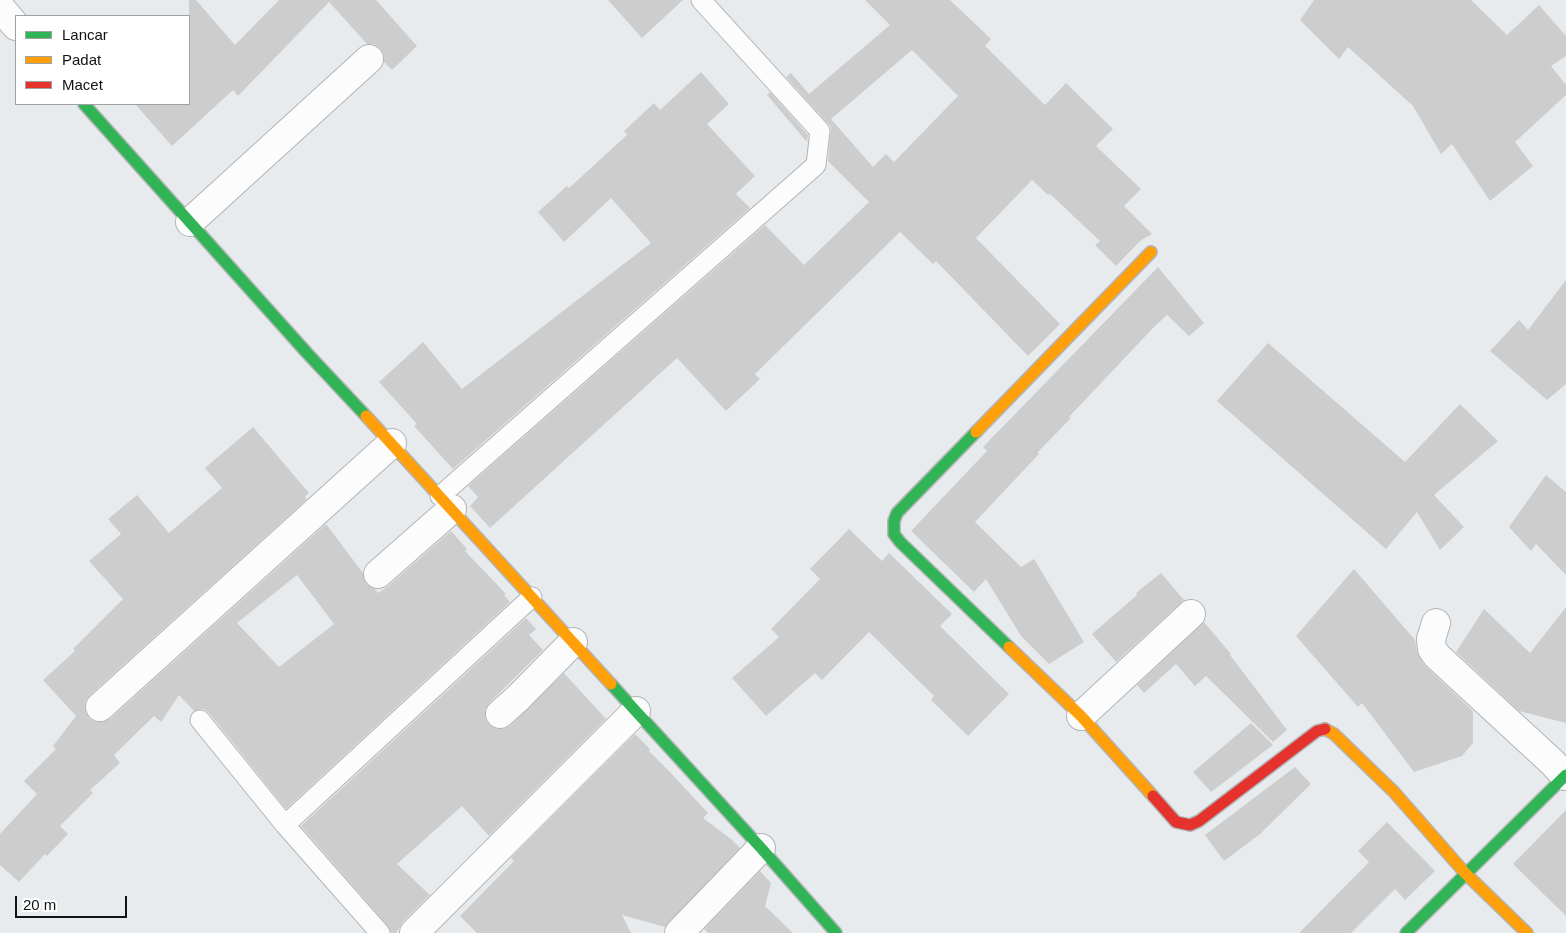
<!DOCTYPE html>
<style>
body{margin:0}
#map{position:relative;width:1566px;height:933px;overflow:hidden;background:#e8ebed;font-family:Helvetica,sans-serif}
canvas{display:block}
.legend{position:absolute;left:15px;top:15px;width:175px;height:90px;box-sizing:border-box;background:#fff;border:1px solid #a0a1a1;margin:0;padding:6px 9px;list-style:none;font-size:15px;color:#111314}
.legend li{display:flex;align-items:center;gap:10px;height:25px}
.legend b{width:25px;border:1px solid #a0a1a1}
.scale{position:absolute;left:15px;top:896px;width:112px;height:22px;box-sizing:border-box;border:2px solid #111314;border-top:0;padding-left:6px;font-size:15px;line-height:18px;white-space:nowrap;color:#111314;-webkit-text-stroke:4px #fff;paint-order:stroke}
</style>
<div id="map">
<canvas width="1566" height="933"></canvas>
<ul class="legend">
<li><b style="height:6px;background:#30b455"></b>Lancar</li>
<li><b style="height:6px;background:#ff9f0a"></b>Padat</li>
<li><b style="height:6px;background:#e5322d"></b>Macet</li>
</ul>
<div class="scale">20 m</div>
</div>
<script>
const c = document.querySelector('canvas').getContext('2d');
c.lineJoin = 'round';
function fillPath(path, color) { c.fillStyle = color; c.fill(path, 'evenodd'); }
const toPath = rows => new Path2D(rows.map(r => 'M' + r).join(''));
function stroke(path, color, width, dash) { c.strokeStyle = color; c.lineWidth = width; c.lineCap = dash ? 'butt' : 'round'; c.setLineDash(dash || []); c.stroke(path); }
const building = toPath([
 [189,0,196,0,235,45,279,0,376,0,417,46,392,70,384,62,384,55,380,48,374,44,367,44,329,2,238,96,233,90,172,146,135,104,189,104],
 [608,0,683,0,642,38],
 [865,0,950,0,991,39,985,46,1045,105,1066,83,1113,129,1096,146,1141,189,1124,206,1152,234,1140,241,1116,266,1095,245,1100,241,1050,194,1048,195,1032,180,976,238,1060,324,1028,356,936,261,933,264,900,232,755,374,760,379,726,411,677,358,490,528,470,506,478,497,468,486,765,225,804,265,869,202,828,161,831,127,786,77,791,73,809,94,890,25],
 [912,50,958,96,894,162,886,154,873,167,831,119],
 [1314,0,1471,0,1507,35,1539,5,1566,36,1566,56,1551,66,1566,85,1566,95,1515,142,1533,166,1490,201,1452,144,1441,154,1413,106,1348,47,1339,59,1300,20],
 [701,72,729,104,707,124,755,176,736,194,750,208,453,469,414,426,417,424,379,382,423,342,462,389,651,243,611,198,564,242,538,212,567,186,569,188,627,135,624,131,654,103,660,110],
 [770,92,808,135,807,142,767,95],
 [1158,267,1204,323,1189,336,1167,315,1154,327,1069,417,1071,418,1038,452,1039,454,975,522,1021,567,1034,559,1084,642,1049,664,1021,636,986,579,974,592,911,531,987,451,983,447],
 [1566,280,1566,384,1547,400,1490,351,1519,320,1528,330],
 [1268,343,1405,462,1460,404,1498,441,1434,495,1464,527,1440,550,1417,512,1386,549,1217,401],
 [253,427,309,493,305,497,307,499,90,695,85,702,85,710,89,718,96,722,103,722,110,719,326,524,363,573,366,584,375,589,378,593,387,587,451,531,467,549,465,551,506,594,504,595,510,602,286,809,209,713,204,709,194,711,179,695,161,722,154,716,114,755,120,763,90,790,93,793,60,826,68,834,47,856,45,854,19,882,0,865,0,834,37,794,24,781,56,749,53,746,76,716,43,680,75,651,73,649,123,599,89,561,121,534,108,519,137,495,169,533,222,488,205,468],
 [297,575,334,624,279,667,237,623],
 [1546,475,1566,492,1566,575,1536,544,1531,551,1509,527],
 [849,529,882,561,889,553,952,614,940,626,1009,694,968,736,931,700,934,696,869,632,822,680,815,673,766,716,732,678,779,637,771,629,820,579,810,569],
 [1354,569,1415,640,1417,651,1424,665,1473,711,1473,743,1462,756,1414,772,1362,703,1358,707,1296,636],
 [1161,573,1184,600,1116,662,1092,634,1137,595,1136,593],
 [1566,607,1566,723,1519,711,1456,652,1484,609,1530,653],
 [526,618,536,629,529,635,543,650,489,703,485,710,485,717,488,724,496,729,503,729,510,726,564,673,606,719,489,836,462,806,397,864,430,895,403,922,396,933,391,933,388,926,301,826],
 [1204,622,1231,654,1230,655,1287,730,1273,742,1206,676,1195,686,1176,664,1144,693,1137,685],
 [1251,723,1273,745,1211,792,1193,772],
 [635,734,650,749,649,751,670,772,708,813,703,818,731,839,740,848,665,927,622,915,631,933,477,933,460,916,514,861,511,858],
 [1295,767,1311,784,1260,834,1224,861,1205,835],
 [1566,810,1566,916,1513,864],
 [1387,822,1435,871,1405,900,1395,889,1351,933,1299,933,1369,862,1358,851],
 [760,871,771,883,765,906,793,933,708,933,704,929]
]);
const lane = toPath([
 [440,496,816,165,820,131,701,0],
 [200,720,285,825,380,933],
 [285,825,532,597]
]);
const street = toPath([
 [0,7,16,26],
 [190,222,369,59],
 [378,574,452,509],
 [1436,623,1431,639,1432,649,1437,656,1553,763,1565,776],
 [100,707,392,443],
 [500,714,518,698,573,642],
 [1081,716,1191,614],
 [414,933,636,711],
 [679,933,761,848]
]);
const fast = toPath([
 [84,104,307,353,366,416],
 [976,432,897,513,894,521,894,534,900,542,1009,647],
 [611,684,761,848,836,933],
 [1406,933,1566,775]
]);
const slow = toPath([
 [366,416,611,684],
 [976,432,1151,252],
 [1009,647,1081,716,1153,796],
 [1325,729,1334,734,1394,792,1465,873,1527,933]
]);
const jam = toPath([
 [1153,796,1176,822,1190,825,1199,821,1317,731,1325,729]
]);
fillPath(building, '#cdcdcd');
stroke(lane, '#b2b4b6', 21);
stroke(street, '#b2b4b6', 30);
stroke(fast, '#b2b4b6', 14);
stroke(slow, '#b2b4b6', 14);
stroke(jam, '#b2b4b6', 14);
stroke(lane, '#fcfcfc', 19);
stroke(street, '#fcfcfc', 28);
stroke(fast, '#30b455', 11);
stroke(slow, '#ff9f0a', 11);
stroke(jam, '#e5322d', 11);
</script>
